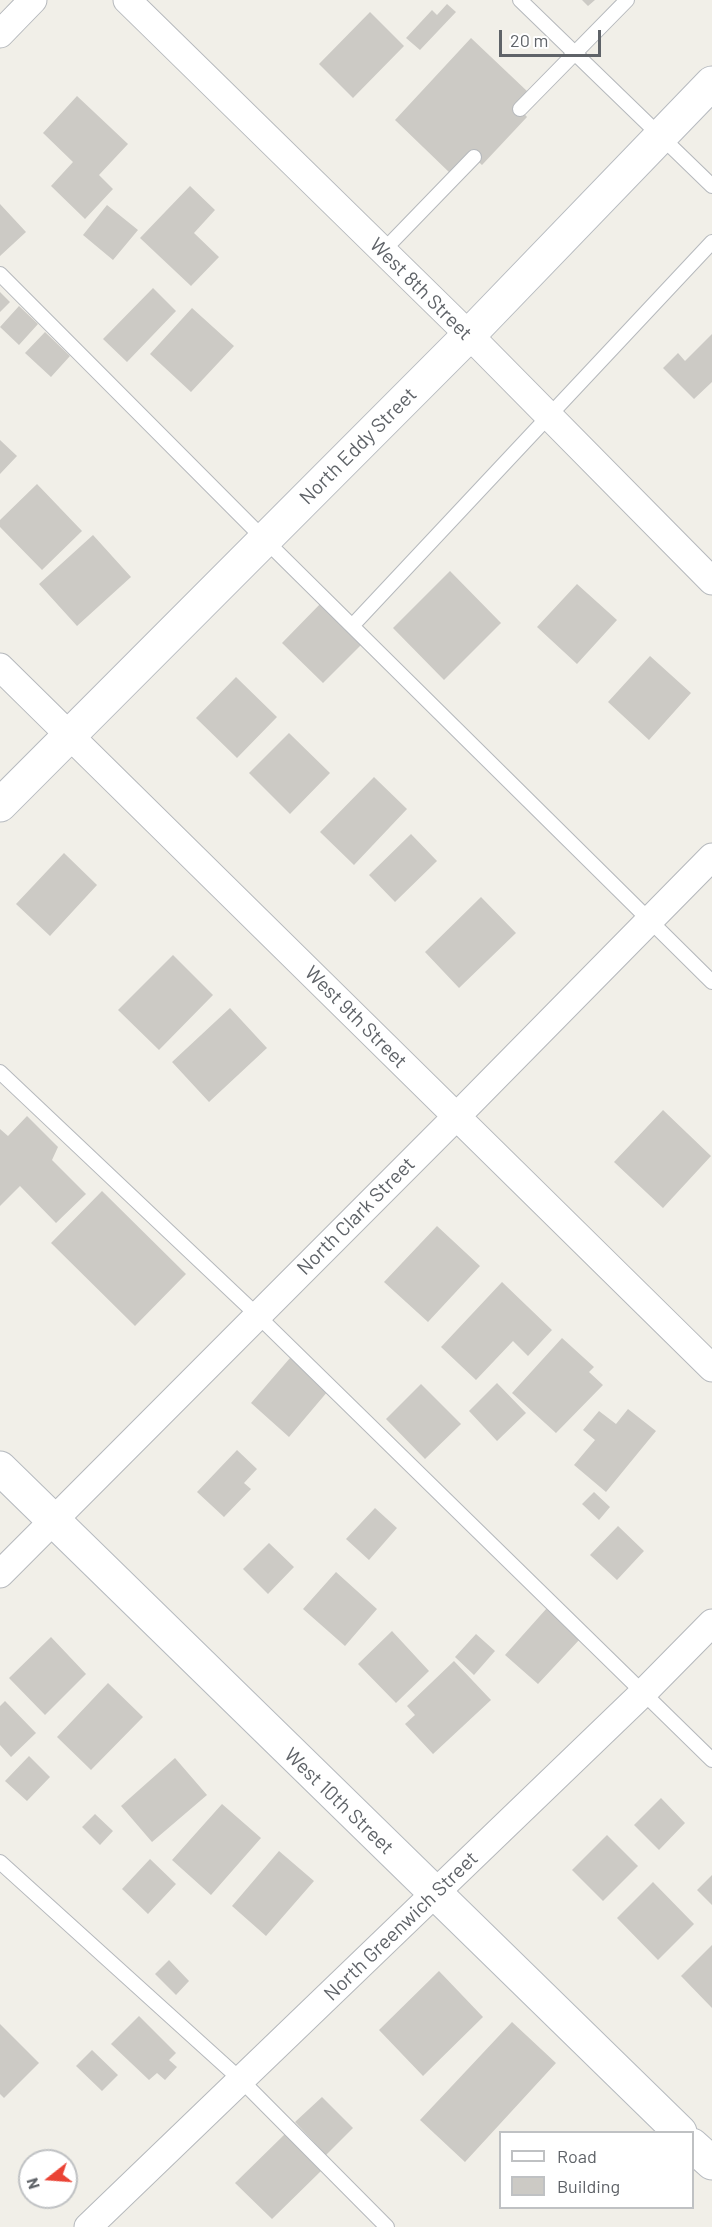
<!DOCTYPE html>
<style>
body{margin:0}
#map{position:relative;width:712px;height:2227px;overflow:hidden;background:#f1efe8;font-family:Barlow,sans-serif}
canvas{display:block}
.legend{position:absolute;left:499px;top:2131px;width:195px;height:78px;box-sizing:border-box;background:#fff;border:2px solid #bfc1c3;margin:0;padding:8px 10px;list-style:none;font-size:18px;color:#5f6368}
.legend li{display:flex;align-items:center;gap:12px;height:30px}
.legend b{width:30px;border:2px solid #bfc1c3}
.north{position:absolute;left:18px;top:2149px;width:60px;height:60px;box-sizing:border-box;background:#fff;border:2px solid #bfc1c3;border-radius:50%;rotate:253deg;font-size:16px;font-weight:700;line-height:24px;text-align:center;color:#5f6368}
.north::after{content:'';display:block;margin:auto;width:21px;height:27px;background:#ea4335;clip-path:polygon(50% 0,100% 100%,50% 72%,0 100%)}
.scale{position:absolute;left:499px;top:30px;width:102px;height:27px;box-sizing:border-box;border:3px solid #5f6368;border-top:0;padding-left:8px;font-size:18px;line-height:21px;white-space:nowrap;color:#5f6368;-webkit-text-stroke:4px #fff;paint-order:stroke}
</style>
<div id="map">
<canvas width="712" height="2227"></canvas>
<ul class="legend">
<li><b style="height:8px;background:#fff"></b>Road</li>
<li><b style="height:16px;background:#cccac5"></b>Building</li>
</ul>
<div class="north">N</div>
<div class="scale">20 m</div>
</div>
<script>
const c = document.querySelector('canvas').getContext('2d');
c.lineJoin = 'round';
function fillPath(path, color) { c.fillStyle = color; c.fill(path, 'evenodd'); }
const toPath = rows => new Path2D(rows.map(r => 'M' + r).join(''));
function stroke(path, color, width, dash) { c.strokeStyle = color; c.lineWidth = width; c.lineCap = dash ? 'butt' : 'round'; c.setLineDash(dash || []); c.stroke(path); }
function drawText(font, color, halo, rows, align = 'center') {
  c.font = font + ' Barlow,sans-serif'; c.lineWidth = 5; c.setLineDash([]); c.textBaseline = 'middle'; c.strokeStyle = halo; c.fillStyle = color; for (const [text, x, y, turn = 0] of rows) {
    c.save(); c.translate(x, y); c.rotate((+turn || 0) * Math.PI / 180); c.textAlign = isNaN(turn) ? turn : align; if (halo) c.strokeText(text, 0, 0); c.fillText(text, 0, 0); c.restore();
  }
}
const building = toPath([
 [582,0,595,0,588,6],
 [447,4,456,12,420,50,406,38,432,10,437,15],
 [370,12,404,46,353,98,319,64],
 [471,38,528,92,520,109,527,117,482,165,470,154,451,174,395,120],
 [77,96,128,144,99,175,113,189,85,219,51,186,73,162,43,133],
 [190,186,215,210,194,233,219,257,191,286,140,238],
 [0,204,26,232,0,256],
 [107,205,138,230,113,260,83,235],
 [153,288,176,311,127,362,103,339],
 [0,292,10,302,0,312],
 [19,306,38,324,19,345,0,327],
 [192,308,234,346,191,392,150,354],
 [45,332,70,356,51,377,25,353],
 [712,334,712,382,694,399,663,368,678,353,685,361],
 [0,440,17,456,0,474],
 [37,484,82,531,42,570,0,527,0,520],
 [93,535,131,577,77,626,39,584],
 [450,571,501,623,444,680,393,628],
 [577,584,617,620,577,664,537,627],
 [322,602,363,643,323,683,282,643],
 [650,656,691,693,649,740,608,702],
 [236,677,277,717,237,758,196,718],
 [289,733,330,773,290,814,249,773],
 [374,777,407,809,354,865,320,832],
 [411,834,437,861,395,902,369,875],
 [64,853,97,885,50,936,16,904],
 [481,897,516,933,459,988,425,952],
 [173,955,213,995,159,1050,118,1010],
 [230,1008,267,1048,209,1102,172,1062],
 [663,1110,711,1156,663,1208,614,1162],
 [27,1116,58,1147,52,1160,86,1194,56,1223,20,1186,0,1206,0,1129,8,1136],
 [102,1191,186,1274,135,1326,51,1243],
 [437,1226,480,1266,428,1322,384,1282],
 [502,1282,552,1330,528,1356,513,1341,476,1380,441,1347],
 [562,1338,594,1367,589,1372,603,1385,556,1433,512,1393],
 [290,1358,328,1391,289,1437,251,1403],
 [497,1383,526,1413,497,1441,469,1411],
 [421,1384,461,1424,425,1459,386,1419],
 [628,1409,656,1431,606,1492,574,1465,595,1440,583,1430,599,1411,616,1424],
 [237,1450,257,1469,244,1483,251,1489,224,1517,197,1492],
 [594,1492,610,1507,599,1520,582,1504],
 [375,1508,397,1528,369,1560,346,1539],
 [618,1526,644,1551,617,1580,590,1555],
 [269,1543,294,1567,268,1594,243,1569],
 [336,1572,377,1609,345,1646,303,1609],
 [547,1608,580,1639,538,1684,505,1655],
 [392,1631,429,1671,396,1703,358,1664],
 [476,1634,495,1651,474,1675,455,1657],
 [51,1637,86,1674,45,1715,9,1678],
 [454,1661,491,1700,433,1754,405,1724,415,1715,407,1706],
 [108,1683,143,1717,91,1770,57,1737],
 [5,1701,36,1733,11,1757,0,1745,0,1706],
 [29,1756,50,1777,27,1801,5,1781],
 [175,1758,207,1795,152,1842,121,1806],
 [661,1798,685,1823,659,1850,634,1825],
 [222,1804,261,1838,211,1895,172,1860],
 [95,1814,113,1831,100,1845,82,1827],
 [607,1835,638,1866,603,1901,572,1870],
 [279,1851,314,1881,266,1936,232,1906],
 [150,1859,176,1884,148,1914,122,1889],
 [712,1875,712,1905,697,1890],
 [653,1882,694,1924,658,1960,617,1918],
 [712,1945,712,2008,681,1976],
 [169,1960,189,1981,176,1995,155,1974],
 [439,1971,483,2017,423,2076,379,2030],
 [139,2016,176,2053,169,2060,177,2067,165,2080,157,2073,149,2080,111,2044],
 [512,2022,556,2063,465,2162,420,2120],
 [0,2024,39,2063,4,2098,0,2094],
 [92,2050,118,2075,102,2091,76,2066],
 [322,2097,353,2128,326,2155,295,2122],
 [285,2134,321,2171,272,2219,235,2183]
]);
const lane = toPath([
 [520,0,712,186],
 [520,109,627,0],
 [383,251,474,157],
 [0,274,265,540,712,982],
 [352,626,712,242],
 [0,1072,257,1315,712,1760],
 [0,1862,241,2080,387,2227]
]);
const street = toPath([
 [127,0,469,335,712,581],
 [0,34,33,0],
 [0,667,712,1368],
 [0,1574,457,1116,712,857],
 [88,2227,644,1692,712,1623]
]);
const secondary = toPath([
 [0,805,469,335,712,83],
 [0,1468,680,2132],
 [692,2145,712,2163]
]);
const streetNames = [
 ["West 8th Street",421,289,45],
 ["North Eddy Street",358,446,-45],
 ["West 9th Street",356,1017,45],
 ["North Clark Street",356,1216,-45],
 ["West 10th Street",339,1801,44],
 ["North Greenwich Street",401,1926,-44]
];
fillPath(building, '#cccac5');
stroke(lane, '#b5b8bc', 16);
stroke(street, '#b5b8bc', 29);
stroke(secondary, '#b6babf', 35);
stroke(lane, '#fff', 14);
stroke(street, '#fff', 27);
stroke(secondary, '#fff', 33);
drawText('20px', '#5f6368', '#fff', streetNames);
</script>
